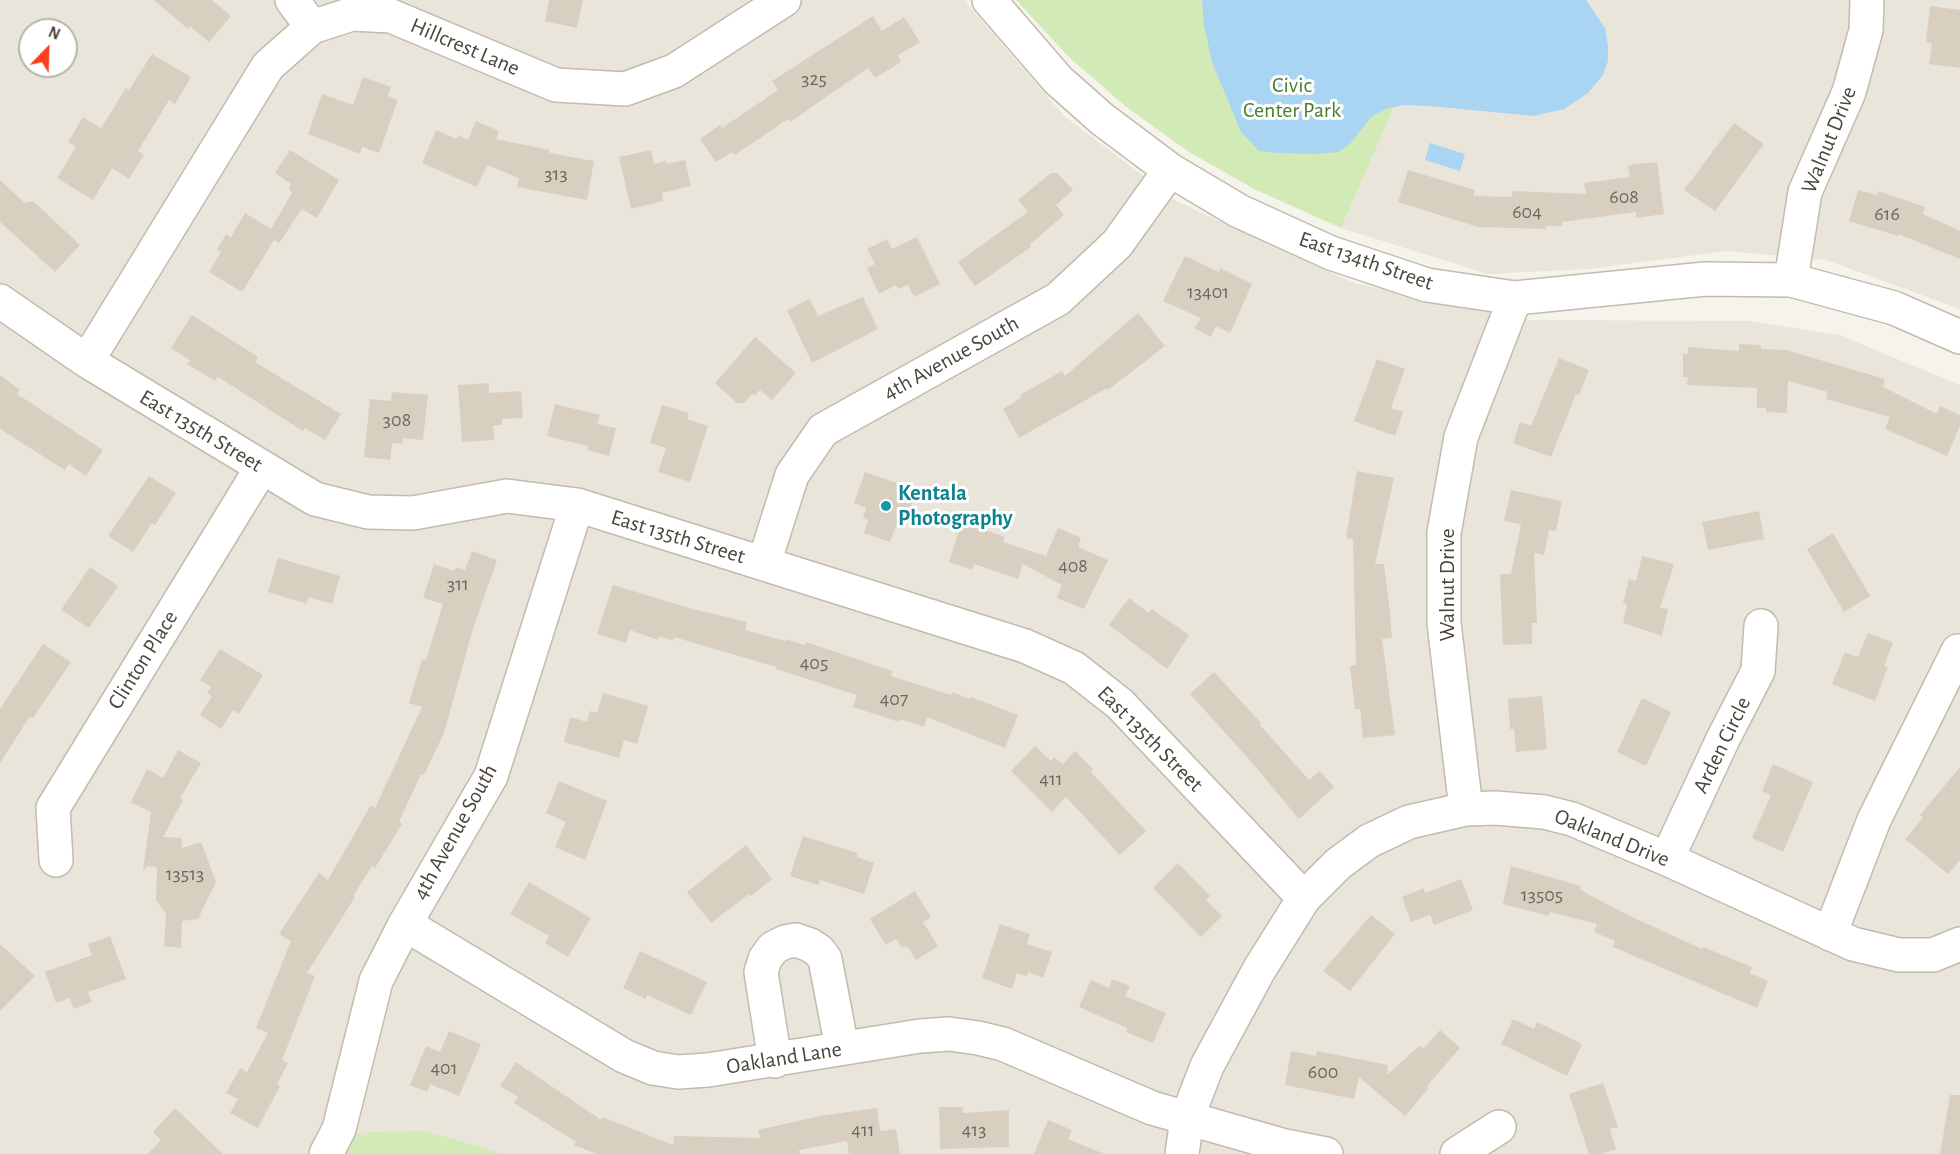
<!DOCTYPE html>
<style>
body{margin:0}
#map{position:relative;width:1960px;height:1154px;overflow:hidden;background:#f6f3ec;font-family:"Alegreya Sans",sans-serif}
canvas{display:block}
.north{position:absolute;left:18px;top:18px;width:60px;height:60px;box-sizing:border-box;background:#fff;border:2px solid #b7b4b0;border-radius:50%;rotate:23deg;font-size:16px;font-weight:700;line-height:24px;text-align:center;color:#4b4439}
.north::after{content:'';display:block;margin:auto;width:21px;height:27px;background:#fc3f1d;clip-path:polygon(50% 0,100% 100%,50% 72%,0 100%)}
</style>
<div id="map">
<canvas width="1960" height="1154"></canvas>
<div class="north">N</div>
</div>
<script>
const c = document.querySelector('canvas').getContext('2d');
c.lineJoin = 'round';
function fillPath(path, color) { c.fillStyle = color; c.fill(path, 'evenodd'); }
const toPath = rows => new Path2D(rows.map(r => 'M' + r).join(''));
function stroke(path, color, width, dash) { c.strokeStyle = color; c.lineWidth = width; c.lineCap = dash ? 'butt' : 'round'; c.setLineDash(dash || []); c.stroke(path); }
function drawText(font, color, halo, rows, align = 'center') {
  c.font = font + ' "Alegreya Sans",sans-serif'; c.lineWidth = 6; c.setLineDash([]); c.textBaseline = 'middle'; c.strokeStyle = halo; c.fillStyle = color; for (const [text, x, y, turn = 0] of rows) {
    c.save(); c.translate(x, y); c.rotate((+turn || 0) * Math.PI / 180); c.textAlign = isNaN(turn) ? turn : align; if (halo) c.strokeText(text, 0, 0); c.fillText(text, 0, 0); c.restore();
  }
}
const residential = toPath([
 [0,0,964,0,1064,116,1178,202,1354,283,1530,320,1749,321,1839,335,1960,385,1960,1154,0,1154],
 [30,30,66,30,66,66,30,66],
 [1441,0,1960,0,1960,309,1826,260,1727,251,1588,269,1488,274,1341,228]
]);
const green = toPath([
 [1016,0,1441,0,1341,228,1256,190,1189,152,1125,106,1068,56],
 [339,1129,366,1136,368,1132,425,1131,503,1154,326,1154]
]);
const water = toPath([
 [1202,0,1586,0,1605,28,1608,46,1608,61,1603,75,1588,93,1564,109,1533,116,1430,106,1403,105,1386,109,1371,117,1350,144,1338,152,1316,154,1278,153,1259,151,1241,132,1212,62,1204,25],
 [1430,143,1465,154,1460,171,1425,160]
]);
const building = toPath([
 [154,0,212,0,231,16,209,42,190,26,188,29],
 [549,0,583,0,577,28,545,21],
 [1930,6,1960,10,1960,68,1929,64,1932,44,1926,42],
 [873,16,882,31,904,17,920,42,898,55,901,62,875,78,868,68,790,122,788,119,735,155,732,152,716,162,700,139,720,125,722,128,778,90,772,81],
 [152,54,191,77,175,104,169,100,138,151,144,155,129,179,112,168,93,200,57,178,76,147,68,142,83,117,101,128,126,88,129,90],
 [363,77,391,87,388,96,398,100,379,153,362,147,360,154,308,134,322,94,353,105],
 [476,121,499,131,496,139,550,150,549,153,594,161,587,200,517,187,519,178,487,165,477,187,422,163,436,130,456,139,458,135,468,140],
 [1734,123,1764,144,1715,211,1684,190],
 [290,150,339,180,317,218,302,209,279,243,274,240,242,292,209,272,221,252,217,250,226,234,231,237,245,213,271,229,292,193,289,189,291,184,275,173],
 [651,150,654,164,666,161,666,164,685,160,691,186,662,193,663,201,631,209,619,157],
 [1657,162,1664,214,1636,218,1636,212,1562,222,1562,226,1546,226,1546,229,1478,227,1398,202,1408,170,1475,190,1473,196,1512,197,1512,191,1586,194,1584,183,1630,177,1628,165],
 [1051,173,1057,173,1073,190,1056,205,1064,215,1029,245,1031,247,975,286,958,262,1028,212,1018,200],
 [0,180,26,204,27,202,34,202,80,245,55,272,0,222],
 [1858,190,1877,195,1878,191,1925,207,1923,214,1960,231,1960,259,1898,234,1898,236,1849,221],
 [917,237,940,284,914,297,908,285,898,289,896,285,879,294,867,268,875,264,867,249,887,239,892,249],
 [1185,256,1219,272,1220,268,1252,284,1230,333,1216,326,1211,337,1194,328,1201,318,1163,301],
 [863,297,878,329,812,363,787,310,810,299,818,316],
 [1138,313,1165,346,1108,390,1107,388,1019,438,1003,409,1021,398,1020,395,1062,371,1065,376],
 [192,315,258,357,255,362,341,414,325,440,305,428,303,431,218,377,215,381,187,364,190,360,171,348],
 [755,337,796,373,772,400,760,390,754,396,752,394,744,403,737,403,715,383],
 [1739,344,1761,345,1761,349,1786,350,1885,379,1883,387,1937,414,1940,406,1960,415,1960,426,1947,456,1885,429,1890,417,1826,399,1828,392,1788,381,1787,413,1766,412,1766,408,1757,408,1757,388,1687,385,1688,377,1683,377,1683,354,1688,354,1688,347,1739,351],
 [1559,358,1589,370,1579,395,1576,394,1551,457,1513,443,1520,422,1531,426],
 [1377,359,1405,369,1391,408,1403,412,1395,436,1354,421],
 [0,375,20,390,17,394,103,450,86,476,69,464,65,470,0,429],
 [489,383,489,393,521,391,523,418,502,419,502,425,493,425,494,440,462,442,458,385],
 [392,392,428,395,423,440,403,438,402,444,392,443,390,460,364,457,370,399,391,401],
 [555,404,600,415,597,424,616,428,609,456,587,450,588,446,547,436],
 [662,405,689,413,687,419,708,426,690,482,658,472,666,448,650,443],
 [1357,471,1394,478,1375,564,1384,564,1390,614,1392,638,1382,639,1395,735,1363,738,1360,709,1355,709,1350,666,1356,665,1353,539,1346,538],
 [865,472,917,490,906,522,899,519,890,542,864,533,868,520,863,518,866,508,854,503],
 [149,476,176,493,155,525,152,523,133,552,108,536],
 [1511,490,1562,501,1556,531,1549,530,1544,555,1534,553,1537,623,1532,623,1532,644,1503,645,1500,574,1511,574,1521,524,1504,521],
 [1759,511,1764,539,1708,550,1702,522],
 [962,522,1005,537,1003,542,1046,556,1058,528,1081,538,1078,547,1108,560,1084,609,1057,598,1062,585,1023,564,1018,579,974,564,972,570,949,562],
 [1833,533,1870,596,1844,612,1807,549],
 [472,551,497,560,472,632,444,733,424,775,421,774,399,822,402,824,375,868,372,866,353,896,355,897,307,973,315,976,282,1060,288,1063,277,1084,280,1086,258,1128,230,1113,238,1099,226,1093,240,1068,247,1072,268,1033,256,1028,291,941,279,934,319,873,328,880,371,805,375,808,422,707,409,703,422,659,426,660,443,604,423,598,434,564,454,571,456,567,465,570],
 [1642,556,1674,564,1660,608,1668,609,1662,636,1623,623,1627,604,1623,603,1629,579,1636,581],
 [278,558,340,576,332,604,308,597,307,604,268,592],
 [90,567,118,586,89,628,61,610],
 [613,585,689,608,747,622,745,630,785,641,785,639,805,645,806,642,892,671,891,676,951,695,952,692,970,699,971,697,1018,715,1005,748,927,717,924,727,900,719,899,722,853,707,857,695,776,669,776,667,674,637,673,641,659,636,658,640,630,630,626,643,597,634],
 [1129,598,1149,613,1152,609,1189,635,1167,669,1109,625],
 [1868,633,1893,643,1884,666,1888,667,1875,701,1832,684,1845,652,1858,657],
 [43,644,71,662,33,718,30,716,0,763,0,709],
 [220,649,263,675,239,714,233,710,221,729,200,715,212,696,207,693,211,687,200,680],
 [1214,672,1261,723,1260,725,1309,780,1320,771,1334,787,1299,819,1248,758,1190,694],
 [603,693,648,706,637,744,624,740,619,758,564,742,570,717,587,722,590,711,597,713],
 [1542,696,1547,749,1516,752,1514,729,1510,729,1508,699],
 [1642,698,1671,712,1646,766,1617,752],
 [1035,746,1051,761,1054,757,1063,764,1075,751,1093,769,1091,772,1146,831,1120,855,1066,797,1052,812,1011,771],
 [178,750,201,763,180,798,183,800,163,837,181,838,182,848,201,842,216,882,198,919,182,921,181,948,164,946,166,914,156,900,157,867,147,866,143,871,151,812,131,802,147,769,163,778],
 [1773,764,1813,782,1783,852,1752,838,1771,795,1762,791],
 [1960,767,1960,860,1948,874,1905,839,1923,818,1920,815],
 [559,781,607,801,585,860,555,847,566,822,546,813],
 [803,836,858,853,857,857,874,863,864,894,820,880,818,885,790,876],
 [746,845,772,879,751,896,749,894,711,923,687,892],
 [1178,863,1210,896,1206,900,1222,916,1201,937,1153,888],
 [1511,866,1581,886,1580,890,1630,916,1702,949,1703,947,1752,967,1750,973,1768,981,1757,1008,1613,947,1615,941,1594,932,1597,924,1550,912,1549,916,1503,904],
 [1461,879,1473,910,1434,925,1430,915,1411,922,1402,897,1424,888,1425,893],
 [529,882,591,918,568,957,545,943,549,936,510,914],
 [915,891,931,917,923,922,938,946,916,960,907,946,902,948,896,939,886,945,870,919],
 [1371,915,1395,934,1350,991,1323,971],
 [1000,924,1030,934,1027,944,1052,952,1043,978,1028,972,1027,976,1017,973,1012,989,982,978],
 [110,936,126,979,88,992,92,1002,74,1009,70,998,56,1003,45,972,92,955,88,944],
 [0,944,35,976,0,1011],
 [640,951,707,982,691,1015,647,995,646,999,623,988],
 [1112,979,1130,986,1125,996,1166,1013,1153,1043,1126,1032,1127,1028,1079,1007,1091,980,1109,988],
 [1513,1019,1534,1029,1537,1022,1582,1044,1567,1076,1501,1044],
 [1440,1030,1460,1048,1427,1086,1428,1089,1405,1116,1359,1077,1354,1099,1285,1085,1291,1051,1316,1056,1317,1051,1388,1065,1387,1075,1419,1046,1424,1048],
 [449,1031,481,1044,459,1096,430,1084,427,1092,410,1085,426,1046,440,1052],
 [516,1062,601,1120,603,1117,673,1145,674,1136,760,1138,758,1130,820,1116,877,1108,880,1131,896,1129,900,1154,849,1154,847,1141,799,1150,800,1154,597,1154,574,1145,576,1142,514,1103,518,1097,500,1086],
 [1603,1083,1618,1127,1610,1129,1616,1149,1601,1154,1589,1154,1569,1094],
 [1950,1095,1960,1095,1960,1154,1940,1154],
 [939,1107,963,1107,963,1113,1009,1110,1009,1147,940,1149],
 [175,1108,197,1129,223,1154,148,1154,161,1140,153,1132],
 [1048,1120,1072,1130,1068,1139,1104,1154,1034,1154]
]);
const minor = toPath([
 [292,0,312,27],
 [989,0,1058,80,1102,119,1170,170,1239,211,1331,253,1427,285,1515,298,1705,279,1791,280,1894,308,1960,337],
 [1791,280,1805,192,1849,92,1866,30,1867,0],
 [0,301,87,361,315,499,368,512,413,513,507,496,577,505,1025,646,1074,668,1120,704,1304,898],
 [87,361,268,66,312,27,352,14,391,16,556,85,625,89,674,71,784,0],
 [764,563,792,475,823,430,1058,299,1117,244,1170,170],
 [1466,809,1444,623,1444,533,1461,437,1515,298],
 [1667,859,1723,739,1758,671,1761,626],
 [56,860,53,808,262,467],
 [405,924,624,1056,653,1068,678,1072,708,1070,920,1036,949,1034,978,1038,1003,1044,1152,1108,1285,1146,1326,1154],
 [1830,934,1874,820,1958,651],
 [775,1061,761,972,765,959,773,948,785,942,796,940,810,945,819,951,825,959,842,1048],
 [326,1154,339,1129,376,981,405,924,491,776,577,505],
 [1182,1154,1187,1118,1207,1066,1259,970,1304,898,1338,864,1369,841,1409,822,1466,809,1495,808,1544,812,1572,819,1667,859,1853,944,1899,955,1933,955,1960,944],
 [1457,1154,1499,1127]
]);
const markers = [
 [886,506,6,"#0f9aa8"]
];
const numberNames = [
 ["325",814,79],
 ["313",556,174],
 ["608",1624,197],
 ["604",1527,212],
 ["616",1887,214],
 ["13401",1208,292],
 ["308",397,420],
 ["408",1073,566],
 ["311",458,584],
 ["405",814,663],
 ["407",894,699],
 ["411",1051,779],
 ["13513",185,874],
 ["13505",1542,895],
 ["401",444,1068],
 ["600",1323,1072],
 ["411",863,1130],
 ["413",974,1130]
];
const streetNames = [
 ["Hillcrest Lane",465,47,23],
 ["Walnut Drive",1829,140,-68],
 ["East 134th Street",1366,261,19],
 ["4th Avenue South",951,358,-29],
 ["East 135th Street",201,431,31],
 ["East 135th Street",678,537,17],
 ["Walnut Drive",1447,585,-90],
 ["Clinton Place",143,660,-58],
 ["East 135th Street",1150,739,45],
 ["Arden Circle",1722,745,-64],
 ["4th Avenue South",455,832,-61],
 ["Oakland Drive",1612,838,22],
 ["Oakland Lane",784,1058,-9]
];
const parkNames = [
 ["Civic",1292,85],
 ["Center Park",1292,110]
];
const cultureNames = [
 ["Kentala",898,493],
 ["Photography",898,518]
];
fillPath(residential, '#eae5da');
fillPath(green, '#d2eab5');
fillPath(water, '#a9d4f2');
fillPath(building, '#d8cfc1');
stroke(minor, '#c2bbae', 36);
stroke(minor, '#fff', 33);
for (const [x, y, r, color] of markers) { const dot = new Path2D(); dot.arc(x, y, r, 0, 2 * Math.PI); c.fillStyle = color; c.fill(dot); stroke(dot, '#fff', 2); }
drawText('20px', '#6e675b', null, numberNames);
drawText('22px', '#4b4439', '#fff', streetNames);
drawText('22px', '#4a7f2a', '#fff', parkNames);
drawText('bold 22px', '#0d838f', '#fff', cultureNames, 'left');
</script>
